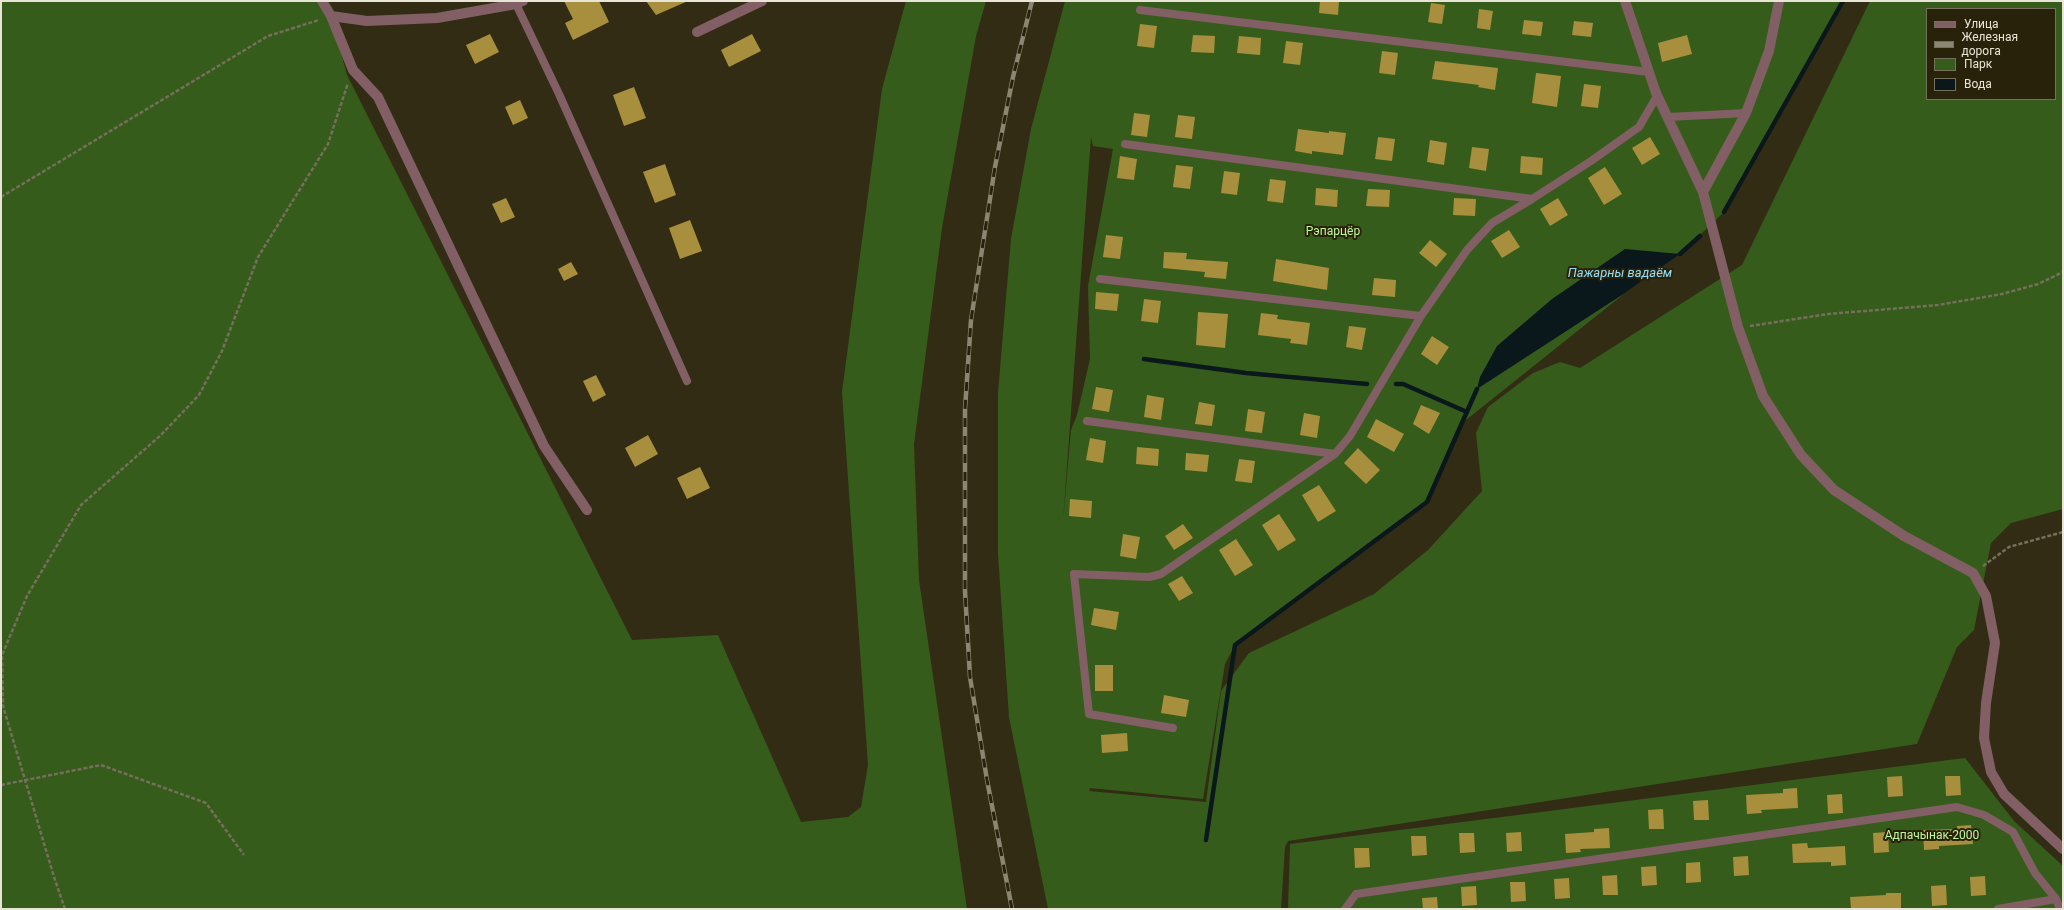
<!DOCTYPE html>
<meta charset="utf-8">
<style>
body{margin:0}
#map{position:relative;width:2064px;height:910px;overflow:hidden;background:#332c15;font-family:Roboto,sans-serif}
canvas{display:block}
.frame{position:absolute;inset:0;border:2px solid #e8e4d6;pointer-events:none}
.legend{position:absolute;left:1926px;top:8px;width:130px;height:92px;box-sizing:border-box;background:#29220b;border:1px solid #75705c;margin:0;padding:5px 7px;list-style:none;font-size:12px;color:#e8e4d6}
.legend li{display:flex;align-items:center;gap:8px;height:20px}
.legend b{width:20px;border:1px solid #75705c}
</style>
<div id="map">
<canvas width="2064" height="910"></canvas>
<div class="frame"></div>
<ul class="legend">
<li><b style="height:5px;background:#825f64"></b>Улица</li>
<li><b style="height:5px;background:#8b8673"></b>Железная дорога</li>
<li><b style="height:11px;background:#365c1c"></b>Парк</li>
<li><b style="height:11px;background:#0a181c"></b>Вода</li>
</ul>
</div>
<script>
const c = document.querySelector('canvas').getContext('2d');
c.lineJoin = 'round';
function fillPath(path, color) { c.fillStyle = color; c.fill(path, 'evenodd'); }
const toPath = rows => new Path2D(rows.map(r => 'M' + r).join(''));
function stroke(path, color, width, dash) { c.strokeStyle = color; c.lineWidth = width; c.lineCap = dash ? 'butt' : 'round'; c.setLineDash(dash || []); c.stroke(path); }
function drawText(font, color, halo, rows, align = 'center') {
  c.font = font + ' Roboto,sans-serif'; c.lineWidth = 4; c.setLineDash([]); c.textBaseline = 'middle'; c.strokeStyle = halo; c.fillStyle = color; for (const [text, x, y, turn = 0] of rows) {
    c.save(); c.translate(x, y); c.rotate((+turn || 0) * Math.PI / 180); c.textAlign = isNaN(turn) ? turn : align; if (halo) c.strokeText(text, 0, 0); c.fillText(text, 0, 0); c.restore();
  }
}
const green = toPath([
 [1,1,321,1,331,16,347,75,632,640,718,635,801,822,848,817,861,807,868,765,842,392,882,89,906,1,986,1,976,36,942,228,914,444,919,580,967,909,1,909],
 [1065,1,1843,1,1724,212,1680,254,1625,293,1461,424,1427,502,1235,645,1225,664,1203,799,1090,788,1089,791,1206,802,1221,691,1249,653,1374,594,1428,550,1482,491,1476,433,1488,407,1533,373,1560,362,1580,368,1742,265,1870,1,2063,1,2063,509,2011,523,1991,543,1974,630,1957,647,1917,744,1288,841,1285,847,1281,909,1048,909,1009,717,998,554,998,393,1011,239,1031,129],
 [1927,9,2055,9,2055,99,1927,99],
 [1091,137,1093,146,1113,149,1088,286,1090,359,1077,415,1071,430,1063,521],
 [1965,758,2014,821,2063,866,2063,909,1288,909,1290,844]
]);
const water = toPath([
 [1625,249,1680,254,1625,293,1477,389,1480,377,1497,346,1552,299]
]);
const stream = toPath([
 [1724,212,1843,1],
 [1680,254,1700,236],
 [1144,359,1246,373,1367,384],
 [1396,384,1403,384,1467,412],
 [1206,840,1235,645,1427,502,1477,389]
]);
const building = toPath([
 [564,1,599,1,609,22,573,40,565,23,573,19],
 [646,1,688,1,656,15],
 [1320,1,1339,1,1338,15,1319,13],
 [1431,3,1445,5,1442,24,1428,22],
 [1479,9,1493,11,1490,30,1477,28],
 [1524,20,1543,22,1541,36,1522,34],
 [1574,21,1593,23,1591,37,1572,35],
 [1140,24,1157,26,1154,48,1137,46],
 [490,34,499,52,475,64,466,45],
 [752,34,761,51,729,67,721,50],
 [1193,35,1215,36,1214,53,1191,52],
 [1687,35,1692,54,1662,62,1658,43],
 [1239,36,1261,38,1260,55,1237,53],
 [1286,41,1303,43,1300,65,1283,63],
 [1382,51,1398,53,1395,75,1379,73],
 [1435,61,1498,68,1495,90,1478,87,1479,85,1432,79],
 [1536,73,1561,76,1557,107,1532,103],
 [1584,84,1601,86,1598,108,1581,106],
 [634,87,646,118,624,126,613,95],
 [520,100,528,118,513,125,505,107],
 [1134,113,1150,115,1147,137,1131,135],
 [1178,115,1195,117,1192,139,1175,137],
 [1298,129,1329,133,1329,131,1346,133,1343,155,1312,151,1312,154,1295,151],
 [1378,137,1395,139,1392,161,1375,159],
 [1650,137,1660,154,1642,165,1632,148],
 [1430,140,1447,143,1444,165,1427,162],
 [1472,147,1489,149,1486,171,1469,168],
 [1120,156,1137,159,1134,180,1117,178],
 [1521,156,1543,158,1542,175,1520,173],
 [665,164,676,195,655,203,643,172],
 [1176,165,1193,167,1190,189,1173,187],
 [1605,167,1622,194,1604,205,1588,178],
 [1224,171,1240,173,1237,195,1221,193],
 [1270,179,1286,181,1283,203,1267,201],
 [1316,188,1338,190,1337,207,1315,205],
 [1368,189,1390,190,1389,207,1366,206],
 [506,198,515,217,501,223,492,204],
 [1454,198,1476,199,1475,216,1453,215],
 [1558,198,1568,215,1550,226,1540,209],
 [690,220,702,251,680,259,669,228],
 [1509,230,1520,247,1502,258,1491,241],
 [1106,235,1123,237,1120,259,1103,257],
 [1430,240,1447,254,1436,267,1419,253],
 [1164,252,1187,253,1186,259,1228,262,1226,279,1204,277,1205,272,1163,268],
 [1276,259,1329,268,1327,290,1273,281],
 [571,262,578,274,564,281,558,269],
 [1374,278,1396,280,1395,297,1372,295],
 [1096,292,1119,294,1117,311,1095,309],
 [1144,299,1161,301,1158,323,1141,321],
 [1198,312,1228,314,1225,348,1196,345],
 [1261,313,1278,315,1277,319,1310,323,1307,345,1290,343,1291,339,1258,335],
 [1349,326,1366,328,1362,350,1346,347],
 [1432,336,1449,347,1437,365,1421,354],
 [596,375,606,395,593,402,583,381],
 [1096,387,1113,390,1109,412,1092,409],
 [1147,395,1164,398,1161,420,1144,417],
 [1199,402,1215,405,1212,426,1195,424],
 [1421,405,1440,413,1429,434,1413,424],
 [1248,409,1265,412,1262,433,1245,431],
 [1304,413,1320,416,1317,438,1300,435],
 [1376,419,1404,434,1394,452,1367,437],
 [648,435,658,454,635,467,625,448],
 [1090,438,1106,441,1103,463,1086,460],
 [1137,447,1159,449,1158,466,1136,464],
 [1358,448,1380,470,1366,484,1344,463],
 [1186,453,1209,455,1207,472,1185,470],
 [1239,459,1255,461,1252,483,1235,481],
 [700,467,710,488,687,499,677,478],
 [1319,485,1336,511,1318,522,1302,495],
 [1070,499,1092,501,1091,518,1069,516],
 [1279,514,1296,540,1278,551,1262,525],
 [1183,524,1193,538,1174,550,1165,536],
 [1123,534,1140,537,1136,559,1120,556],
 [1236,539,1253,565,1235,576,1219,550],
 [1182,576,1193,593,1179,601,1168,584],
 [1094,608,1119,612,1116,630,1091,625],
 [1095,665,1113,665,1113,691,1095,691],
 [1164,695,1189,700,1186,717,1161,713],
 [1127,733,1128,751,1102,753,1101,735],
 [1902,776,1903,796,1888,797,1887,777],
 [1945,776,1960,776,1961,795,1946,796],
 [1797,788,1798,808,1761,810,1762,813,1747,814,1746,795,1783,793,1783,789],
 [1842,794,1843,813,1828,814,1827,795],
 [1708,800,1709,820,1694,820,1693,801],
 [1663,809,1664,829,1649,829,1648,810],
 [1971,825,1973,844,1939,846,1939,849,1924,850,1923,830,1957,829,1957,826],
 [1609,828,1610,848,1580,849,1581,852,1566,853,1565,834,1594,832,1594,829],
 [1521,832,1522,851,1507,852,1506,833],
 [1888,832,1889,852,1874,853,1873,833],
 [1459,833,1474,833,1475,852,1460,853],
 [1411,836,1426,836,1427,855,1412,856],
 [1807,843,1808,848,1845,846,1846,865,1831,866,1831,862,1793,863,1792,844],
 [1354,848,1369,848,1370,867,1355,868],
 [1748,856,1749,875,1734,876,1733,857],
 [1700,862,1701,882,1686,883,1686,863],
 [1656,866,1657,885,1642,886,1641,867],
 [1617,875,1618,895,1603,895,1602,876],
 [1985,876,1986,895,1971,896,1970,877],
 [1569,878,1570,898,1555,899,1554,879],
 [1510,882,1525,882,1526,901,1511,902],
 [1946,885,1947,905,1932,906,1931,886],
 [1476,886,1477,905,1462,906,1461,887],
 [1886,893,1901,893,1901,909,1851,909,1850,897,1886,895],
 [1437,897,1438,909,1423,909,1422,898]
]);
const path = toPath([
 [1,197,268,36,319,20],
 [1750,326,1828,314,1938,305,2002,294,2038,284,2063,272],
 [1983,566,2009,547,2063,532],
 [1,785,101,765,206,803,244,855],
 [65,909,54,877,3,706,2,655,27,596,81,505,161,435,199,395,222,351,258,257,328,144,348,83]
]);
const lane = toPath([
 [516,4,559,94,687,381],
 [1140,10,1649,72],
 [1668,117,1746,113],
 [1125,144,1532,199,1591,161,1639,127,1657,96],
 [1100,279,1421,316,1467,250,1492,223,1532,199],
 [1087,421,1335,454,1350,436,1421,316],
 [1173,728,1089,714,1074,574,1149,577,1161,574,1335,454],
 [1345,909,1356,894,1957,807,1984,815,2013,832,2035,873,2056,899,2060,909],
 [1998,909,2056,899]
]);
const street = toPath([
 [322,1,331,16,353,70,378,97,544,446,587,510],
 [1625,1,1656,93,1703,192,1738,327,1763,396,1801,455,1834,490,1904,536,1973,573,1986,596,1995,643,1986,703,1984,738,1991,772,2004,794,2063,849],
 [331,16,367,21,437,18,516,4,523,1],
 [697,32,762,1],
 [1703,192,1746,113,1769,51,1779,1]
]);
const rail = toPath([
 [1012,909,987,780,970,677,965,591,965,409,971,320,995,167,1013,77,1032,1]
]);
const parkNames = [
 ["Рэпарцёр",1333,232],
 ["Адпачынак-2000",1932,836]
];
const waterNames = [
 ["Пажарны вадаём",1620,274]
];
fillPath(green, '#365c1c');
fillPath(water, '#0a181c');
stroke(stream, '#0a181c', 4.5);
fillPath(building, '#a78f3d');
stroke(path, '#756f5b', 2.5, [4, 2]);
stroke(lane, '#825f64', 8);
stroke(street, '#825f64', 10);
stroke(rail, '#8b8673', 4.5);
stroke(rail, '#29220b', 3, [9]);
drawText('12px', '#bdf89c', '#29220b', parkNames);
drawText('italic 13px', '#94def7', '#29220b', waterNames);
</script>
